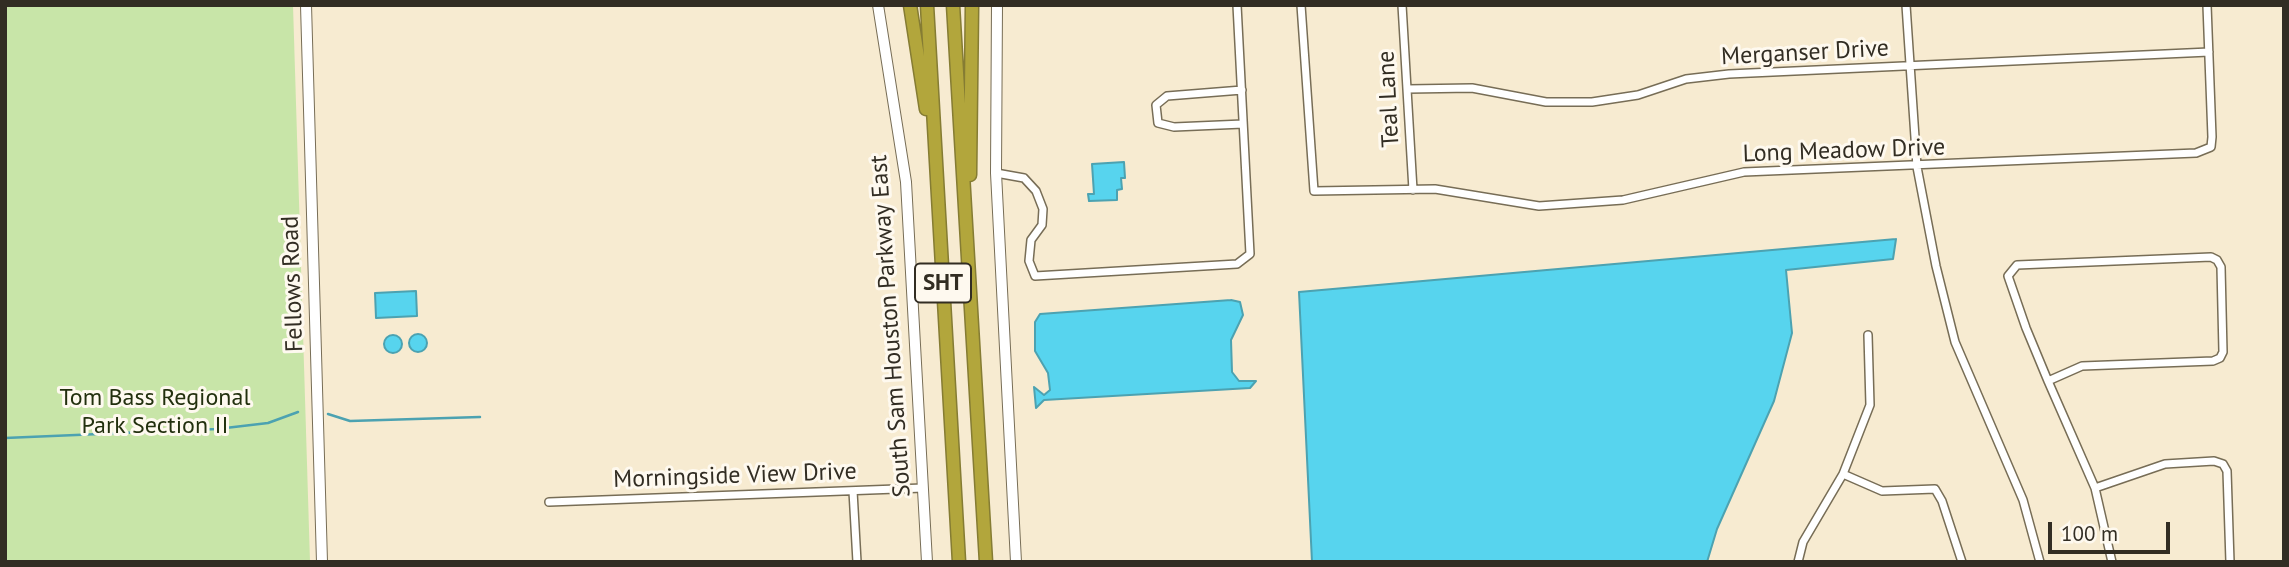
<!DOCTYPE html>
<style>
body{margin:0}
#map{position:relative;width:2289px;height:567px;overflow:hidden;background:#f7ebd1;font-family:"PT Sans",sans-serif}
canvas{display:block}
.frame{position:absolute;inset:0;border:7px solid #322d23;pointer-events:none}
.scale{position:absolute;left:2048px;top:522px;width:122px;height:32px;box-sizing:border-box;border:4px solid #322d23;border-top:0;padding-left:9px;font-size:21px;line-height:24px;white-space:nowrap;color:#322d23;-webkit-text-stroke:5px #fef9ef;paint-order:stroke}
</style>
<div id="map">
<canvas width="2289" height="567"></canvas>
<div class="frame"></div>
<div class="scale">100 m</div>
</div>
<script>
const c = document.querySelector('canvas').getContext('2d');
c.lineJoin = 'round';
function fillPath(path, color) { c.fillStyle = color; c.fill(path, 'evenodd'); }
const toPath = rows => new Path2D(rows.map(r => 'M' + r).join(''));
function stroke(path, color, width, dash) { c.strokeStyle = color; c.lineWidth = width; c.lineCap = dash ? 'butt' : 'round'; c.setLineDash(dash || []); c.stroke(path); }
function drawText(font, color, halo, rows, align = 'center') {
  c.font = font + ' "PT Sans",sans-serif'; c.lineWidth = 6; c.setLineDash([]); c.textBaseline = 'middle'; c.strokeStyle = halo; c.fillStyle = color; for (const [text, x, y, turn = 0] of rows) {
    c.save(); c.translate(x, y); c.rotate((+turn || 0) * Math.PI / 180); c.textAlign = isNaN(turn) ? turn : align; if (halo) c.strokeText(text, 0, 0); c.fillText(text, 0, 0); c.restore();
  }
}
const green = toPath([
 [5,5,293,5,310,562,5,562]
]);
const water = toPath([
 [1124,162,1125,178,1121,178,1122,189,1117,190,1117,200,1089,201,1088,194,1094,194,1092,164,1124,162],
 [1896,239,1893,259,1786,270,1792,333,1774,401,1717,529,1707,562,1312,562,1299,292,1896,239],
 [416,291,417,316,376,318,375,293,416,291],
 [1231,300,1240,302,1243,315,1231,340,1232,372,1239,381,1256,381,1250,388,1044,400,1036,408,1034,387,1044,395,1050,390,1048,373,1035,351,1035,322,1040,314,1231,300],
 '409 343a9 9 0 1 1 18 0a9 9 0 1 1-18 0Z',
 '384 344a9 9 0 1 1 18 0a9 9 0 1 1-18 0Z'
]);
const stream = toPath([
 [328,414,350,421,480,417],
 [5,438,217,429,268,423,298,412]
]);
const street = toPath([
 [1301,5,1314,191,1435,189,1539,206,1623,200,1744,172,2196,153,2211,147,2212,137,2207,5],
 [1402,5,1413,190],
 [1906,5,1917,167,1936,266,1955,342,2023,500,2040,562],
 [1408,89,1472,88,1546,102,1592,102,1638,95,1686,79,1729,74,2209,52],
 [1242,90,1167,96,1156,105,1158,123,1174,127,1243,124],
 [996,173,1024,178,1036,191,1043,209,1042,225,1031,240,1029,261,1035,276,1237,264,1250,254,1237,5],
 [2048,381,2082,366,2213,361,2220,358,2223,352,2221,267,2217,260,2211,257,2017,265,2008,276,2026,328,2048,381,2095,488,2112,562],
 [1843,474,1882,491,1935,489,1942,501,1962,562],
 [2095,488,2165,464,2214,461,2223,464,2227,471,2230,562],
 [853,491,857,562],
 [549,502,923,488],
 [1798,562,1803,542,1843,474,1870,405,1868,335]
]);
const secondary = toPath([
 [306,5,322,562],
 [878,5,906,182,927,562],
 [997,5,996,173,1016,562]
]);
const highway = toPath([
 [910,5,926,109],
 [927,5,959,562],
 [953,5,986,562],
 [970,175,972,5]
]);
const shields = [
 [943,283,56]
];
const shieldNames = [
 ["SHT",943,283]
];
const streetNames = [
 ["Merganser Drive",1805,53,-3],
 ["Teal Lane",1389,99,-93],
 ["Long Meadow Drive",1844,151,-2],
 ["Fellows Road",293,284,-92],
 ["South Sam Houston Parkway East",891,326,-94],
 ["Morningside View Drive",735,476,-2]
];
const parkNames = [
 ["Tom Bass Regional",155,398],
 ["Park Section II",155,426]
];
fillPath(green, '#c8e5a8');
fillPath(water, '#57d4ee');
stroke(water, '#4ca2b1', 2);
stroke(stream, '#4ca2b1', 2.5);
stroke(street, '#776d56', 10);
stroke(secondary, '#776d56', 12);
stroke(highway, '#857c33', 15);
stroke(street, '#fff', 7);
stroke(secondary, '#fff', 10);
stroke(highway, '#b2a63c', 12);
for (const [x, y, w] of shields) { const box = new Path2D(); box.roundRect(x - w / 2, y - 19.5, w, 39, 5); c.fillStyle = '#fef9ef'; c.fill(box); stroke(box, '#322d23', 2); }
drawText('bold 23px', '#322d23', null, shieldNames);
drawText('24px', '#322d23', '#fef9ef', streetNames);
drawText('24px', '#22300e', '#fef9ef', parkNames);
</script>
